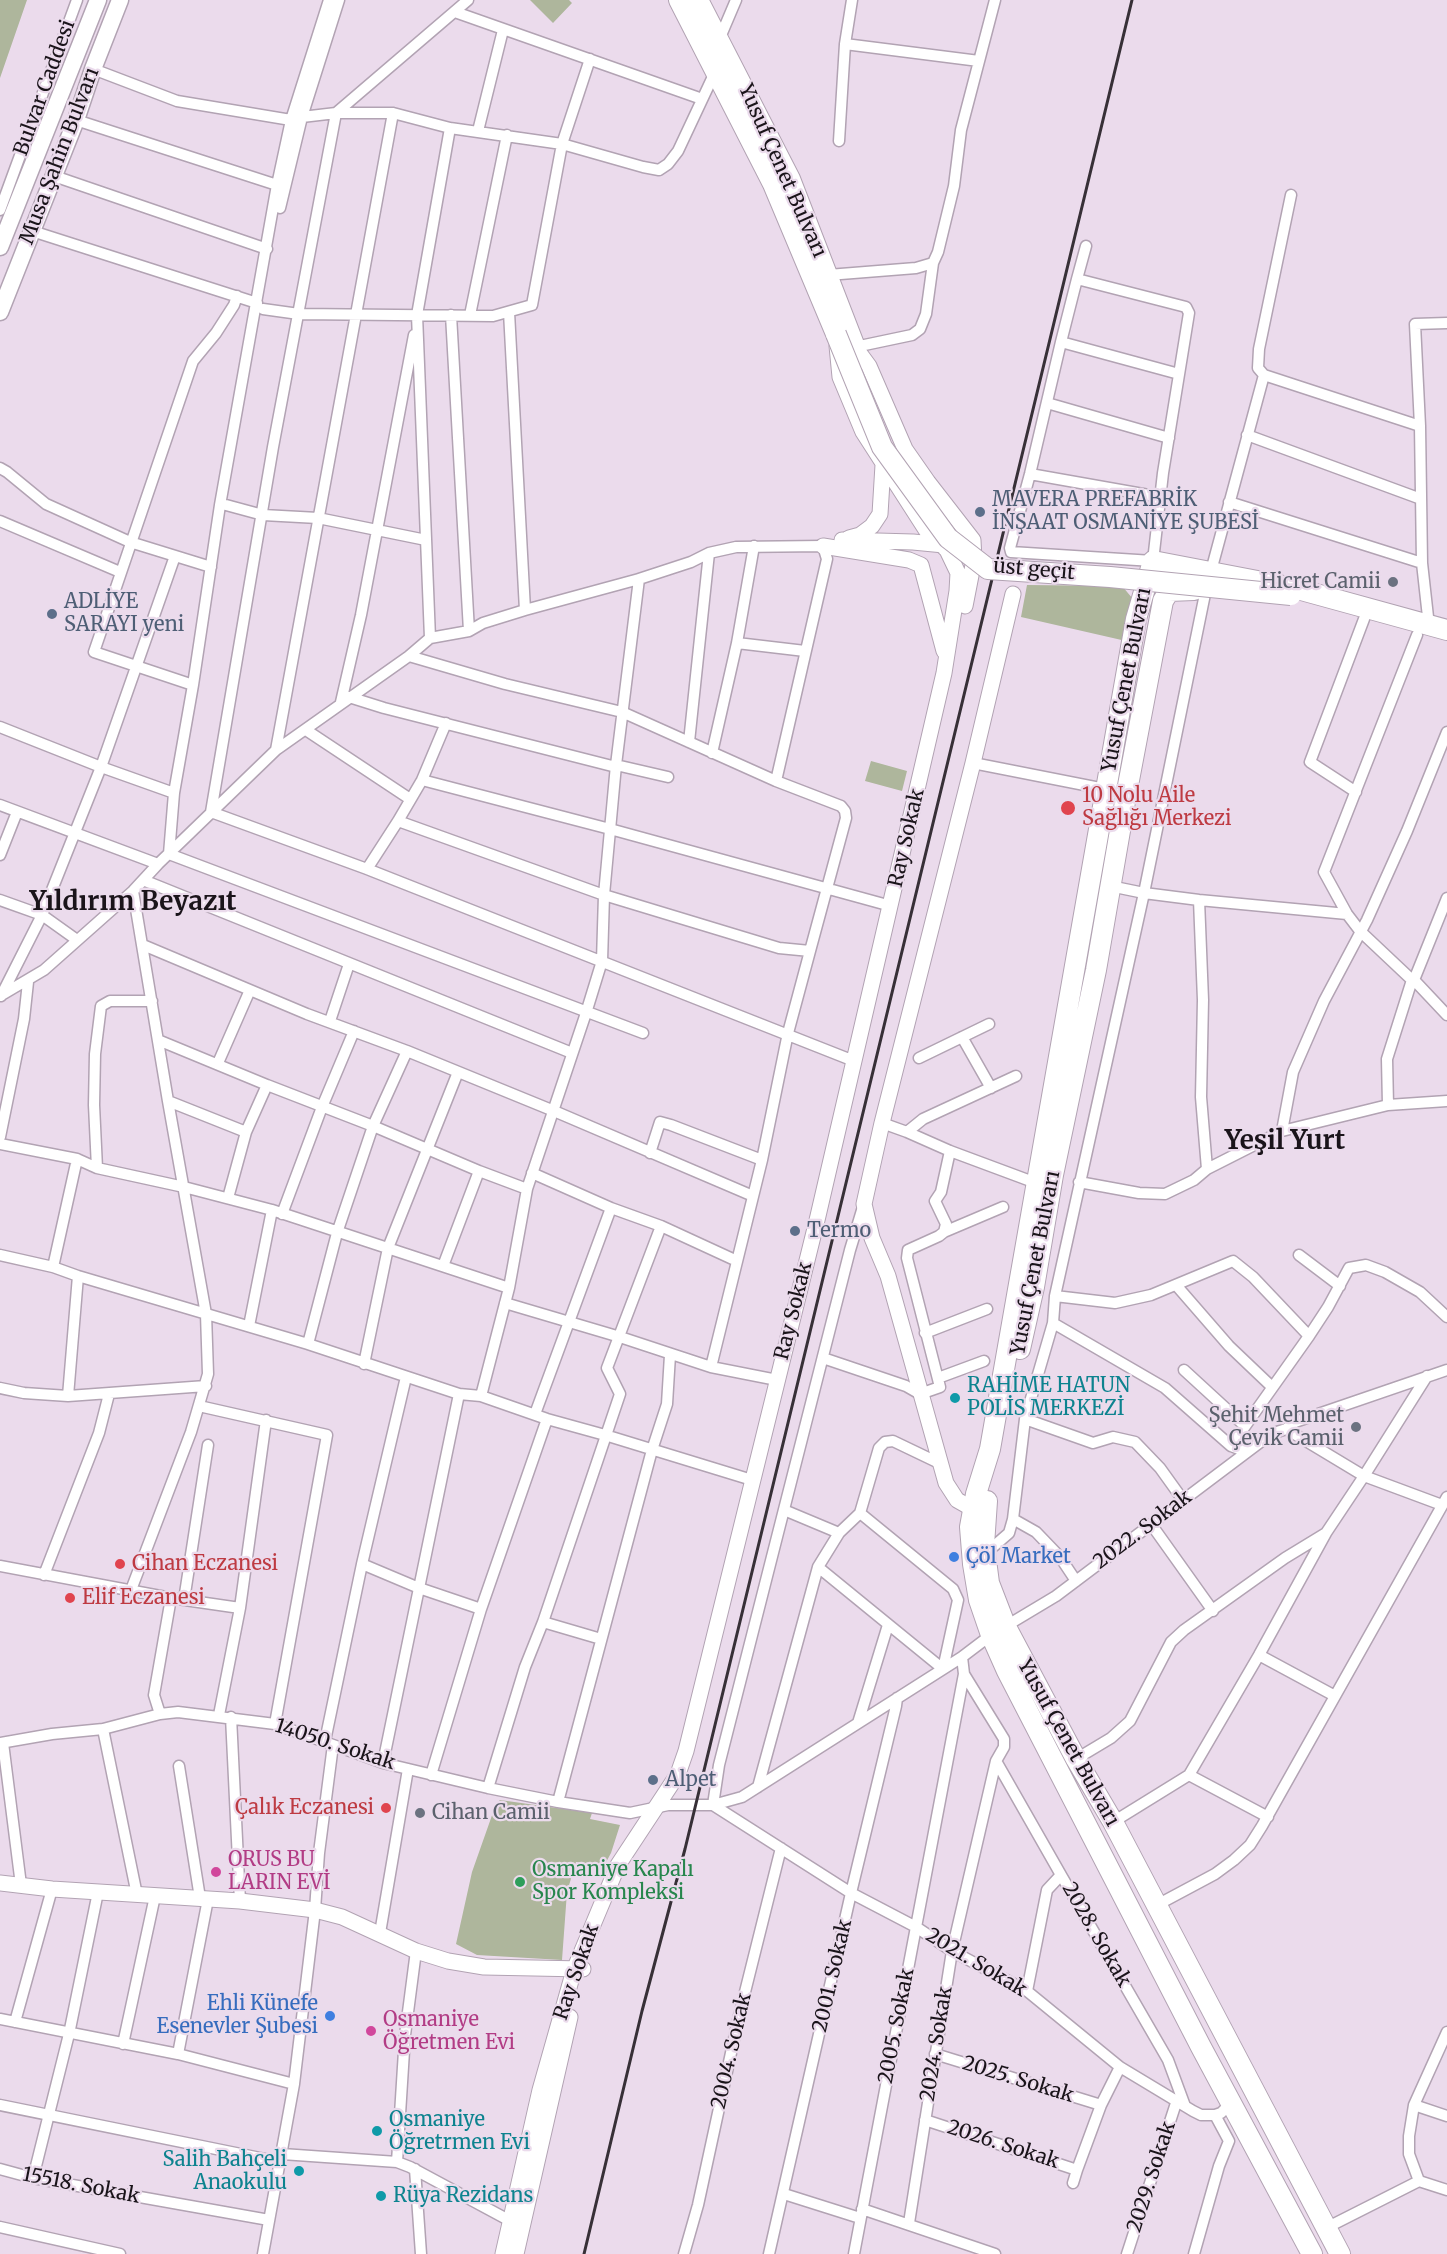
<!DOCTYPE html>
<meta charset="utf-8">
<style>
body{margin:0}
canvas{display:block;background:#ebdbec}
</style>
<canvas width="1447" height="2254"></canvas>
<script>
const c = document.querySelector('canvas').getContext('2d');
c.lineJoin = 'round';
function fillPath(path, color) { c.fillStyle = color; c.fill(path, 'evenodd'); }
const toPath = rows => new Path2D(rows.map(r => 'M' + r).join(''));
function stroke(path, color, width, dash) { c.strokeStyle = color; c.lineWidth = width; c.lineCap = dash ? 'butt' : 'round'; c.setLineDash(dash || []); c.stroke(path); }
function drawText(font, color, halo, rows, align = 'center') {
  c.font = font + ' Merriweather,serif'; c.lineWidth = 4.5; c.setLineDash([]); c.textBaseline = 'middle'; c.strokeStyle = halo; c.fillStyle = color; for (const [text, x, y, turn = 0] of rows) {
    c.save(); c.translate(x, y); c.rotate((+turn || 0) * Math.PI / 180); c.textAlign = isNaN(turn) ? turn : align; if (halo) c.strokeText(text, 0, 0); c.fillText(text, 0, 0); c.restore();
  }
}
const green = toPath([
 [0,0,27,0,0,78],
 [530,0,569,0,572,3,553,23],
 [1027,585,1122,586,1133,599,1126,641,1021,617],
 [871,761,907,771,902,791,865,781],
 [500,1800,592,1813,590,1819,620,1825,611,1853,604,1866,576,1862,567,1892,562,1960,477,1955,456,1944,472,1872,496,1804]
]);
const street = toPath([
 [329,0,291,120,277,185,220,505,193,685,174,793,169,854,643,1033],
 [455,12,702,99],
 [719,40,736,0],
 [845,44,979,61],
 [93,69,177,101,291,120],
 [716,70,678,151,668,164,659,170,643,167,562,144,450,128,393,113,336,113,273,447,211,812,367,869,854,1061],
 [302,117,336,113,468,0],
 [76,120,277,185],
 [478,131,503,30],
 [839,141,845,44,852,0],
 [54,176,267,249],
 [1291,195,1259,349,1258,368,1264,375,1420,426],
 [280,208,302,117,339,0],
 [0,210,77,0],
 [32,231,257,303],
 [828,275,916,268,933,263,938,252,954,186,961,130,995,0],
 [1077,279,1186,307,1189,313,1163,473,1153,561,1011,552,1010,548,1030,474,1061,342,1077,279,1086,246],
 [263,309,299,314,493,316,532,305,562,144,590,59],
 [509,312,525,610],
 [451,315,469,631],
 [470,315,507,135],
 [1061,342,1179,374],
 [855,347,912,335,920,329,926,314,933,263],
 [1047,403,1169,438],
 [1247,435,1421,499],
 [0,468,7,472,46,504,130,542,211,567],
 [1030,474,1160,497],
 [1229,502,1422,563],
 [226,505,263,515,318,518,426,540],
 [0,521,120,572],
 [1211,571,1264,375],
 [1429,626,1422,563,1420,426,1415,324,1447,323],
 [430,638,417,315,450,128],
 [737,643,805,651],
 [193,685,94,652,193,361,216,333,234,305,237,296],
 [349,697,384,708,616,767],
 [341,702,361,615,414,335],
 [0,727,101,767,174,793],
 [306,730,410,799],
 [689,742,709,553],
 [276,750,393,113],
 [712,753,737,643,754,546],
 [973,763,1105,789],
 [616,765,668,777],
 [422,780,610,829,891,906],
 [1356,792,1310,762,1364,619],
 [0,805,158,864],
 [398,821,604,895,779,948,810,951,846,818,845,811,841,806,776,781,622,712,505,684,409,656],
 [0,855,17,812],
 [367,869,398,821,422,780,446,723],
 [143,880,572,1053],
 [1110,886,1144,893,1199,900,1347,914],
 [0,900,42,915,77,940],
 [1199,900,1203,1000,1201,1097,1207,1169],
 [143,945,307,1014,407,1051,554,1111,753,1196],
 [1412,980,1360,931,1347,914,1324,872,1417,635],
 [1414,980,1447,1015],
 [0,996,44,970,133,891,158,864,276,750,409,656,430,638,469,631,483,623,525,610,639,579,691,562,709,553,736,547,823,546,827,559,776,781],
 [1,996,42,915,101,767,175,556],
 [330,1021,349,964],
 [962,1037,991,1088],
 [158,1040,267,1085,373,1126,479,1171,527,1189],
 [919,1058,989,1024],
 [218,1063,250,990],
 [168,1101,246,1132],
 [1388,1105,1387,1059,1412,980,1414,980,1447,898],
 [882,1123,907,1132,950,1151,1036,1183],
 [1282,1131,1293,1072,1324,1001,1367,920,1407,831,1447,732],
 [907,1132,923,1119,1016,1076],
 [0,1137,24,1019,28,982],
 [0,1144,77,1159,97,1168,184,1187,272,1210,509,1288],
 [650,1153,660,1122,671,1125,762,1160],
 [97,1168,94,1105,95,1054,101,1006,110,1001,152,1001],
 [532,1173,611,1208,661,1226,737,1261],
 [1079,1182,1139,1193,1165,1194,1194,1180,1207,1169,1282,1131,1388,1105,1447,1101],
 [228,1198,246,1132,267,1085],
 [282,1214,322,1107,354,1031],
 [944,1232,1003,1207],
 [0,1255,53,1267,78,1276,308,1344,459,1394,481,1396,547,1419,605,1435,752,1480],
 [1299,1255,1340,1286],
 [443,1266,479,1171],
 [53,1267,77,1159],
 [1176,1285,1229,1346,1271,1386],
 [1055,1296,1115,1303,1151,1295,1233,1261,1253,1277,1309,1336],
 [505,1303,620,1337,711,1367,777,1380],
 [1053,1323,1165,1388,1231,1446],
 [249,1326,272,1210],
 [925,1333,987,1309],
 [308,1344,337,1233,373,1126,407,1051],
 [823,1358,906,1386,920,1394,940,1387,907,1258,908,1250,939,1236,944,1232,946,1224,935,1201,941,1192,950,1151],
 [364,1364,388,1248,458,1072],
 [711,1367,762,1160,788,1033,810,951],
 [1184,1370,1245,1426],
 [1427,1376,1364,1476,1442,1505],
 [938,1378,984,1361],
 [0,1388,24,1393,68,1396,206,1386],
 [68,1396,78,1276],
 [481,1396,509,1288,527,1189,586,1013,602,961,604,895,616,765,639,579],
 [199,1406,327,1435,275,1724],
 [535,1414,611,1208],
 [1025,1419,1093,1443,1113,1437,1135,1442,1160,1468,1183,1500],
 [1247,1452,1231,1446,1309,1336,1328,1307,1349,1268,1366,1265,1385,1272,1420,1292,1447,1317],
 [784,1510,839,1533],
 [1013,1519,1036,1532,1060,1557,1076,1581],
 [1151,1524,1213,1611],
 [994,1546,1009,1533,1013,1519,1025,1419,1053,1323,1055,1296,1144,893,1206,589],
 [362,1564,419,1588,481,1609],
 [0,1566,171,1598,240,1608],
 [818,1567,943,1669,958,1600,953,1589,860,1513],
 [44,1575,99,1433,109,1394],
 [131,1590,191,1432,208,1374,206,1314,168,1101,133,891],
 [184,1600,208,1445],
 [543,1622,601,1639],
 [1259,1655,1335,1696],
 [964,1674,1004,1739,1004,1747,996,1761,1061,1875],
 [160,1714,154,1695,171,1598],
 [219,1715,240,1608,266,1420],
 [231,1717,240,1901],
 [858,1723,888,1625],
 [103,1729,137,1895],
 [325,1741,362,1564,406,1377],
 [0,1743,52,1734,103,1729,160,1714,178,1712,275,1724,383,1763,488,1788,558,1802,630,1813,668,1805,713,1805,742,1797,962,1657,991,1635,1056,1596,1271,1434,1286,1429,1295,1422,1447,1370],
 [3,1743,21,1885],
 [1076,1759,1111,1738,1130,1721,1171,1642,1184,1630,1285,1558,1326,1533],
 [383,1763,459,1394],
 [179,1766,200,1898],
 [431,1775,481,1609,547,1419],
 [1189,1775,1268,1817],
 [758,1787,818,1567,839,1533,860,1513,879,1448,885,1442,893,1441,941,1464],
 [488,1788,525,1667,543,1622,620,1394,607,1368,661,1226],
 [558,1802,652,1450,667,1404,670,1355],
 [713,1805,719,1765,850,1250,863,1207],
 [713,1805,851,1893,916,1927,952,1951,1027,1991,1120,2067,1193,2111,1201,2115,1215,2115,1221,2113,1231,2103],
 [1113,1822,1189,1775,1259,1655,1326,1533,1364,1476,1286,1429],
 [1157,1905,1215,1874,1234,1860,1250,1845,1262,1826,1447,1497],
 [380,1933,408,1769],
 [1027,1991,1047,1890,1061,1875,1168,2060,1185,2106],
 [0,2019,178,2054,294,2084],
 [15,2022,52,1889],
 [123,2044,155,1896],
 [178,2054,208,1899],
 [935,2054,1101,2105],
 [0,2105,280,2162],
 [1414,2105,1447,2116],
 [925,2120,1077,2170,1101,2105,1120,2067],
 [282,2154,397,2162,410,2167,516,2224],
 [397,2162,405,2035,416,1951],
 [0,2169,33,2178,269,2220],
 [415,2169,421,2254],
 [33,2178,69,2034,98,1892],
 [1419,2181,1409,2154,1409,2136,1414,2105,1447,2032],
 [1073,2183,1077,2170],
 [784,2194,860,2218],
 [862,2209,995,2254],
 [909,2223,952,1951,996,1761],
 [0,2227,120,2254],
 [1326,2228,1419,2181,1447,2190],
 [263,2254,294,2084,315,1910,319,1853,333,1745],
 [684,2254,698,2205,739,2016,781,1848],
 [769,2254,851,1893,896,1706,897,1698],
 [854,2254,964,1674,962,1657],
 [1127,2254,1177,2100],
 [1194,2254,1219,2166,1229,2141,1215,2115]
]);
const secondary = toPath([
 [855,347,869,366,905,449,928,482,973,540,974,560,965,606],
 [849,538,860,535,872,526,880,514,883,465],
 [842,540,913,542,944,545],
 [823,546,909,560,921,565,944,651],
 [980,1513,957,1500,946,1483,888,1276,872,1238,864,1204,882,1123,973,763,1013,594],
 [0,1883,52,1889,240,1901,315,1910,342,1917,416,1951,448,1961,484,1967,583,1969],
 [503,2254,540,2090,574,1970,618,1865,678,1774,686,1751,818,1216,944,673,957,591,958,573,947,550,926,530,863,432,840,377,837,346],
 [516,2254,570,2017]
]);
const primary = toPath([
 [0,247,98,0],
 [0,312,76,120,93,69,120,0]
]);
const highway = toPath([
 [679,0,773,184,836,334],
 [698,0,790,179,855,347],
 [1020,1349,1034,1287,1053,1175,1096,970,1126,796,1163,601,1169,591,1194,590],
 [987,1501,984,1545,989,1583,1006,1627,1076,1759,1113,1822,1340,2254],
 [1312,2254,1201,2047,1007,1671,991,1635,979,1600,973,1564,970,1527,976,1494,990,1449,1136,619,1153,561,1294,588,1447,630]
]);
const rail = toPath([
 [584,2254,642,2011,685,1849,1132,0]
]);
const highwayBridge = toPath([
 [836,334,882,447,948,538,988,569,1110,577,1291,595]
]);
const markers = [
 [980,512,6,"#5c6f8a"],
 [1393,582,6,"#6b7280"],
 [52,614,6,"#5c6f8a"],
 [1068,808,8,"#e0444e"],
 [795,1231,6,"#5c6f8a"],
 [955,1398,6,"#0f9aa8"],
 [1356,1427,6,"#6b7280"],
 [954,1557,6,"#3f7fe0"],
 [120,1564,6,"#e0444e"],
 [70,1598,6,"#e0444e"],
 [653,1780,6,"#5c6f8a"],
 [386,1808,6,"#e0444e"],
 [420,1813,6,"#6b7280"],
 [216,1872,6,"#d1479c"],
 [520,1882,6,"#2e9e5b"],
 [330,2016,6,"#3f7fe0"],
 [371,2031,6,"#d1479c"],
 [377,2131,6,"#0f9aa8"],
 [299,2171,6,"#0f9aa8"],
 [381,2196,6,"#0f9aa8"]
];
const streetNames = [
 ["Bulvar Caddesi",45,88,-70],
 ["Musa Şahin Bulvarı",60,156,-69],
 ["Yusuf Çenet Bulvarı",782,171,66],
 ["üst geçit",1034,570,5],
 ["Yusuf Çenet Bulvarı",1127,680,-79],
 ["Ray Sokak",907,838,-77],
 ["Yusuf Çenet Bulvarı",1036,1263,-79],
 ["Ray Sokak",794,1311,-76],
 ["2022. Sokak",1143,1530,-37],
 ["Yusuf Çenet Bulvarı",1068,1743,61],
 ["14050. Sokak",335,1745,18],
 ["2028. Sokak",1096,1935,60],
 ["2021. Sokak",976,1963,31],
 ["Ray Sokak",577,1972,-71],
 ["2001. Sokak",833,1976,-77],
 ["2005. Sokak",897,2026,-79],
 ["2024. Sokak",937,2044,-81],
 ["2004. Sokak",732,2051,-77],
 ["2025. Sokak",1018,2080,17],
 ["2026. Sokak",1003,2145,18],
 ["2029. Sokak",1152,2177,-72],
 ["15518. Sokak",81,2186,11]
];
const serviceNames = [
 ["MAVERA PREFABRİK",992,500],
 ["İNŞAAT OSMANİYE ŞUBESİ",992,523],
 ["ADLİYE",64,602],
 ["SARAYI yeni",64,625],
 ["Termo",807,1231],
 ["Alpet",665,1780]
];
const worshipNames = [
 ["Hicret Camii",1381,582],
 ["Şehit Mehmet",1344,1416],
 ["Çevik Camii",1344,1439],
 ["Cihan Camii",432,1813,"left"]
];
const healthNames = [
 ["10 Nolu Aile",1082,796],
 ["Sağlığı Merkezi",1082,819],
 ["Cihan Eczanesi",132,1564],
 ["Elif Eczanesi",82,1598],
 ["Çalık Eczanesi",374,1808,"right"]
];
const cultureNames = [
 ["RAHİME HATUN",967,1386],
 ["POLİS MERKEZİ",967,1409],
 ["Osmaniye",389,2120],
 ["Öğretrmen Evi",389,2143],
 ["Salih Bahçeli",287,2160,"right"],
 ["Anaokulu",287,2183,"right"],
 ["Rüya Rezidans",393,2196]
];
const shopNames = [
 ["Çöl Market",966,1557],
 ["Ehli Künefe",318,2004,"right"],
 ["Esenevler Şubesi",318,2027,"right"]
];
const hotelNames = [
 ["ORUS BU",228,1860],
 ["LARIN EVİ",228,1883],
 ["Osmaniye",383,2020],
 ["Öğretmen Evi",383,2043]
];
const leisureNames = [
 ["Osmaniye Kapalı",532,1870],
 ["Spor Kompleksi",532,1893]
];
const districtNames = [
 ["Yıldırım Beyazıt",133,903],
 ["Yeşil Yurt",1285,1142]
];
fillPath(green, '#aeb69c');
stroke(street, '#b2a3b3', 13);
stroke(secondary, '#b2a3b3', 17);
stroke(primary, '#b2a3b3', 19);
stroke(highway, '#b2a3b3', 22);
stroke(street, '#fff', 10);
stroke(secondary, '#fff', 15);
stroke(primary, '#fff', 16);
stroke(highway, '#fff', 20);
stroke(rail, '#373037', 3);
stroke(highwayBridge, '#b2a3b3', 22, []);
stroke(highwayBridge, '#fff', 20);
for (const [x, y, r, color] of markers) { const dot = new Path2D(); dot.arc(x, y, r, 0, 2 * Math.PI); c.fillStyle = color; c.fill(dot); stroke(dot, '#ebdbec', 2); }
drawText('20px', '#1a141a', '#ebdbec', streetNames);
drawText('20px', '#4e5e75', '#ebdbec', serviceNames, 'left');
drawText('20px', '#5b616d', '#ebdbec', worshipNames, 'right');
drawText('20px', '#be3a42', '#ebdbec', healthNames, 'left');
drawText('20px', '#0d838f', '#ebdbec', cultureNames, 'left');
drawText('20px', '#366cbe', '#ebdbec', shopNames, 'left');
drawText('20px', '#b23c85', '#ebdbec', hotelNames, 'left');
drawText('20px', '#27864d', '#ebdbec', leisureNames, 'left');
drawText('bold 26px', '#1a141a', '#ebdbec', districtNames);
</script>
